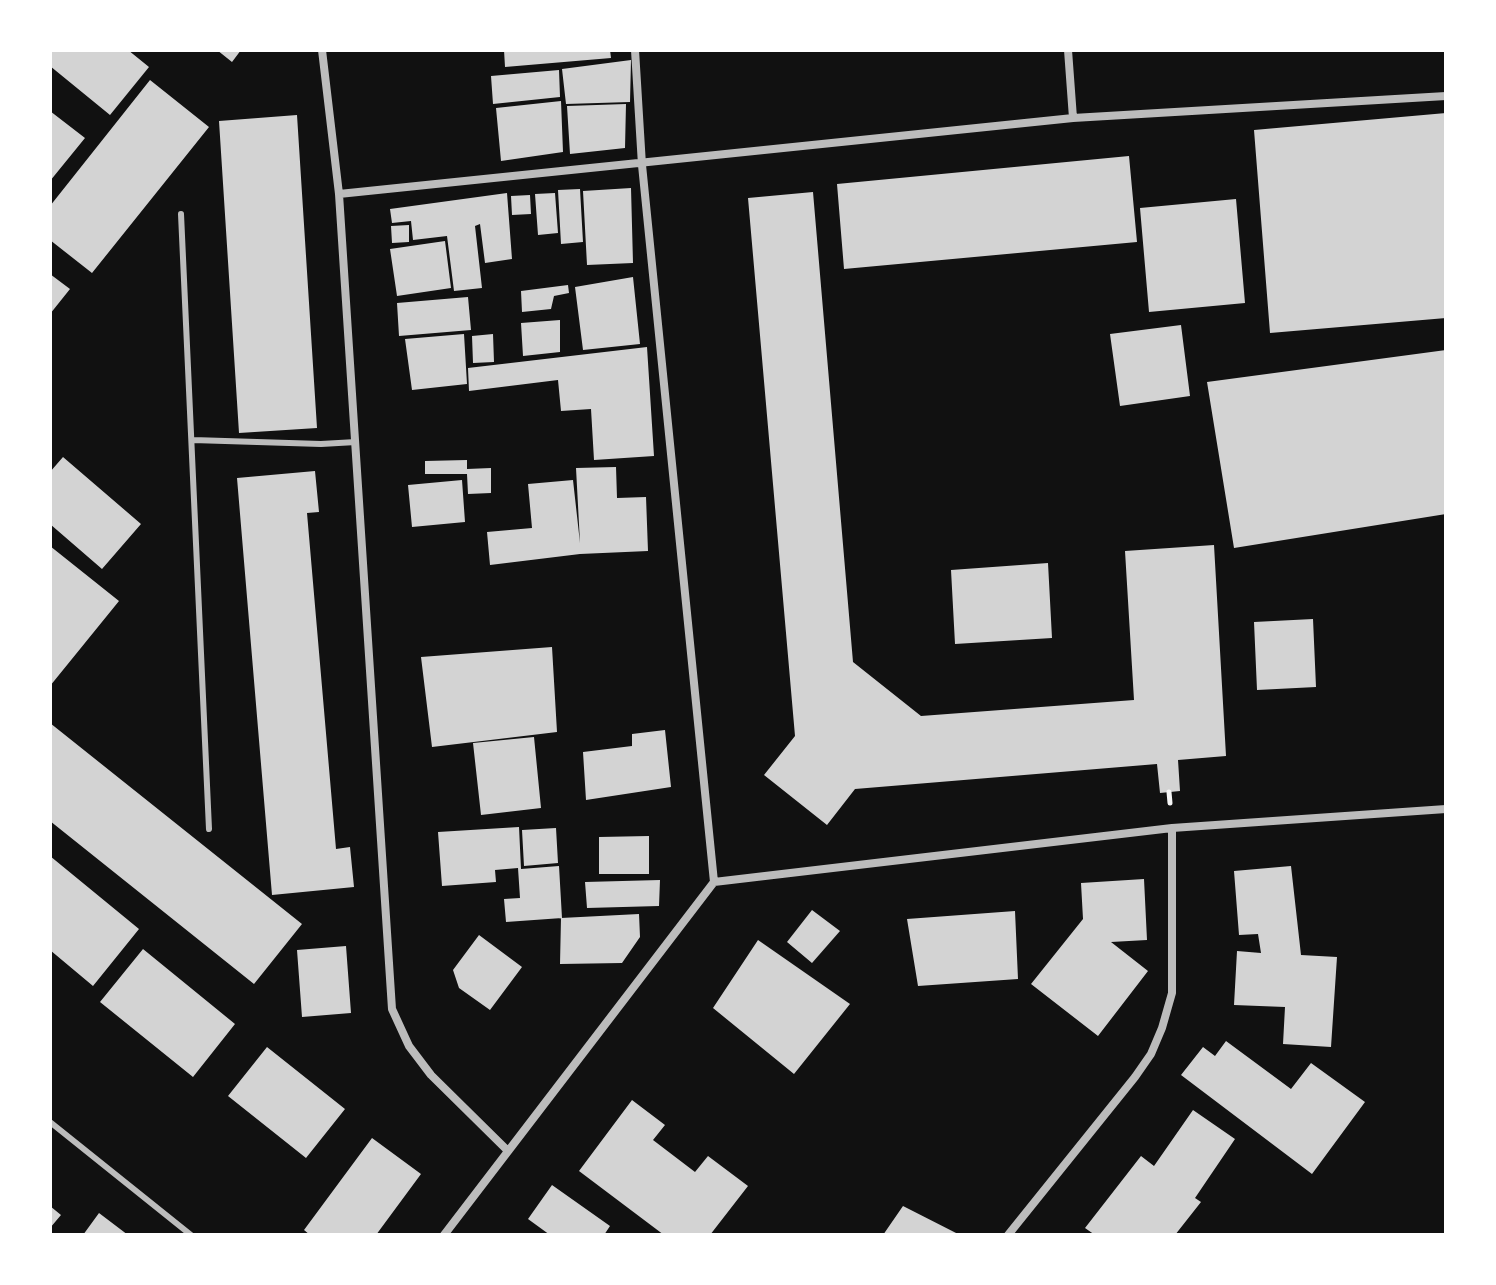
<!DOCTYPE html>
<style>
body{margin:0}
#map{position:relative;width:1496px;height:1285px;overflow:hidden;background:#111;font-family:Karla,sans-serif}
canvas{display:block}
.frame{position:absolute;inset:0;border:52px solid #fff;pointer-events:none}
</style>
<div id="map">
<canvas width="1496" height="1285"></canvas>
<div class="frame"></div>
</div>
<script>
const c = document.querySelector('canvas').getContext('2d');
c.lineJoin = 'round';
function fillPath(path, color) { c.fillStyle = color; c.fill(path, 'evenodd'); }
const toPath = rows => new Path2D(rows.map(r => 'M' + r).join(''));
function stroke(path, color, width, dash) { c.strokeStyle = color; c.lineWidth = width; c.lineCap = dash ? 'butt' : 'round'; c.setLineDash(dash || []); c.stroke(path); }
const building = toPath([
 [50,50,128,50,149,67,110,115,50,66],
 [217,50,241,50,232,62],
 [504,50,610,50,611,58,505,67],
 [631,60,630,102,566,104,562,69],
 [559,70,560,97,493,104,491,76],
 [150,80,209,127,92,273,50,240,50,206],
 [561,101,563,152,501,161,496,108],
 [626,104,625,148,570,154,567,106],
 [50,111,85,138,50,181],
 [1446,113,1446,318,1270,333,1254,130],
 [297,115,317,428,239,433,219,121],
 [1129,156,1137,242,844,269,837,184],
 [631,188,633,263,587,265,583,191],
 [580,189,583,242,561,244,558,190],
 [813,192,853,662,921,716,1134,700,1125,551,1214,545,1226,756,1178,760,1180,791,1160,793,1157,764,855,789,827,825,764,775,795,736,748,198],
 [507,193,512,259,485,263,480,224,475,226,482,288,454,291,447,236,413,240,411,221,392,223,390,209],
 [555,193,558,233,538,235,535,194],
 [530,195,531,214,512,215,511,196],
 [1236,199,1245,303,1149,312,1140,208],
 [409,225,409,242,392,243,391,226],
 [445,241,451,288,397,296,390,249],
 [50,274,70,289,50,314],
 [633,277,640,344,583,350,575,287],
 [568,285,569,293,554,296,551,309,522,312,521,291],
 [468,297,471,330,399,336,397,303],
 [560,320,560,352,523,356,521,323],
 [1181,325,1190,396,1120,406,1110,334],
 [464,334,467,384,412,390,405,339],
 [493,334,494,362,473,363,472,336],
 [647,347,654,456,594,460,591,409,561,411,558,380,469,391,468,368],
 [1446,350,1446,514,1234,548,1207,382],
 [63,457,141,524,102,569,50,524,50,472],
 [467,460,467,469,491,468,491,493,468,494,467,474,425,474,425,461],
 [616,467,617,498,646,497,648,551,580,554,490,565,487,532,532,528,528,484,573,480,580,543,576,468],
 [315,471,319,512,307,513,336,849,350,847,354,887,272,895,237,478],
 [462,480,465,522,412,527,408,485],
 [50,546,119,601,50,686],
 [1048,563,1052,638,955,644,951,570],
 [1313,619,1316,687,1257,690,1254,622],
 [552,647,557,732,432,747,421,657],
 [50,723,302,924,254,984,50,821],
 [665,730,671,787,586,800,583,752,632,746,632,734],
 [534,737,541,808,481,815,473,743],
 [519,827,521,869,559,866,562,918,506,922,504,899,520,898,518,868,495,870,496,882,442,886,438,832],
 [556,828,558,863,524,866,522,830],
 [649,836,649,874,599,874,599,837],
 [50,856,139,929,93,986,50,950],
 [1291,866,1301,955,1337,957,1331,1047,1283,1044,1285,1007,1234,1005,1237,951,1261,953,1258,934,1239,935,1234,871],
 [1144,879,1147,940,1111,942,1148,971,1098,1036,1031,984,1083,919,1081,883],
 [660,880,659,906,587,908,585,882],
 [812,910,840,931,812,963,787,942],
 [1015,911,1018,979,918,986,907,919],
 [639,914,640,937,622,963,560,964,561,918],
 [479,935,522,967,490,1010,459,988,453,970],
 [758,940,850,1004,794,1074,713,1008],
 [346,946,351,1013,302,1017,297,950],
 [143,949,235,1024,193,1077,100,1002],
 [1226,1041,1291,1089,1311,1063,1365,1102,1312,1174,1181,1075,1203,1047,1215,1056],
 [267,1047,345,1109,306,1158,228,1096],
 [632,1100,665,1125,653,1140,695,1172,708,1156,748,1186,710,1235,664,1235,579,1171],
 [1193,1110,1235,1139,1195,1198,1201,1202,1175,1235,1095,1235,1085,1228,1141,1156,1154,1166],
 [372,1138,421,1174,376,1235,310,1235,304,1230],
 [552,1185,610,1226,604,1235,550,1235,528,1219],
 [50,1206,61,1215,50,1228],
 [903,1206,960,1235,883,1235],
 [99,1213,128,1235,83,1235]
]);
const path = toPath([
 [1169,792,1170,803]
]);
const service = toPath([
 [181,214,209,829],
 [193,440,321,444,356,442],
 [50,1122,191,1235]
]);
const minor = toPath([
 [322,50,339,194,392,1009,409,1046,431,1075,507,1150],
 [635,50,642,165,714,882],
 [1068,50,1073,118],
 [339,194,1073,118,1446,96],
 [444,1235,714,882,1172,828,1446,809],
 [1008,1235,1135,1077,1151,1054,1162,1028,1172,993,1172,828]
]);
fillPath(building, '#d3d3d3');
stroke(path, '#f5f5f5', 5);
stroke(service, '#bcbcbc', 6);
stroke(minor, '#bcbcbc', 8);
</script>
